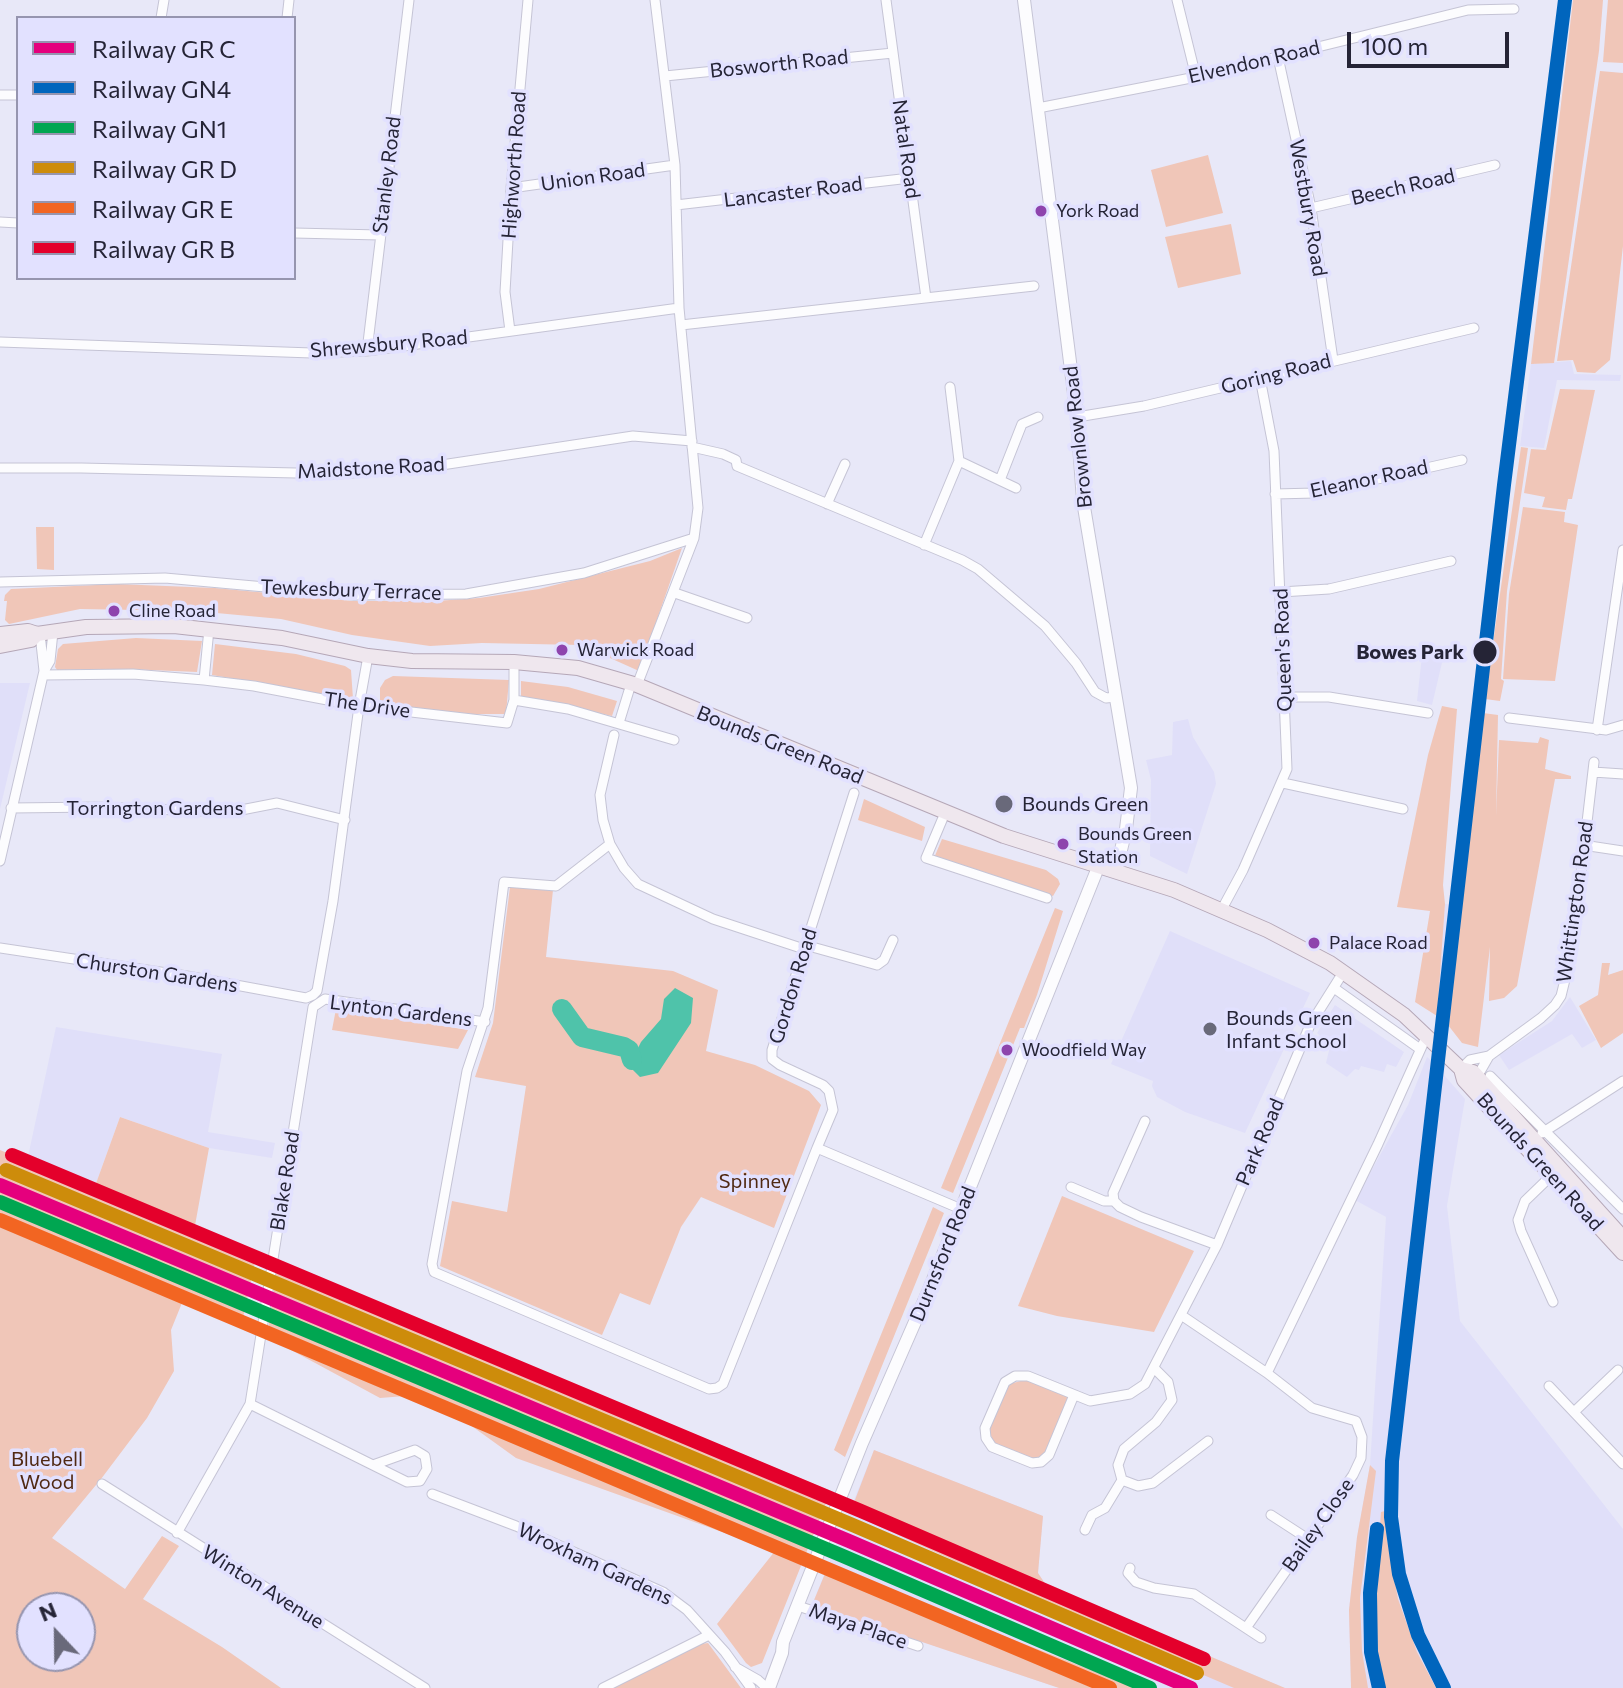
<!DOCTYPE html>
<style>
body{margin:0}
#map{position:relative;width:1623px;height:1688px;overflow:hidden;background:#e8e8f8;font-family:Commissioner,sans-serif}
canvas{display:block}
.legend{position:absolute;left:16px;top:16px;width:280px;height:264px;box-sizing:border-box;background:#e2e1ff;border:2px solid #9695af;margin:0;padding:10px 14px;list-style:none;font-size:24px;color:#252436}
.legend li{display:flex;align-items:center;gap:16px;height:40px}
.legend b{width:40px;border:2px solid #9695af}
.north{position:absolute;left:16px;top:1592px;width:80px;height:80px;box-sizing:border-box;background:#e2e1ff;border:2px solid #9695af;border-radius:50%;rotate:338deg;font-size:22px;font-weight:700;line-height:32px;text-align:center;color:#252436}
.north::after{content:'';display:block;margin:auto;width:28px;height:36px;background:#69697a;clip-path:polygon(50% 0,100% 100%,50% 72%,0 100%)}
.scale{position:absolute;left:1347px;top:32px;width:162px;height:36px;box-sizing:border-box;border:4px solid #252436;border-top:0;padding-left:10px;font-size:24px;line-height:28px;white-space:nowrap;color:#252436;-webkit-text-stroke:6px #e2e1ff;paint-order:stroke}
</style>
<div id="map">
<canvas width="1623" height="1688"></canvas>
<ul class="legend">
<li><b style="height:10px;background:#e5007d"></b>Railway GR C</li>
<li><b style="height:10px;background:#0065bd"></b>Railway GN4</li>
<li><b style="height:10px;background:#00a651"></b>Railway GN1</li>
<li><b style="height:10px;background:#cd8c0b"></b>Railway GR D</li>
<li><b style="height:10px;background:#f26522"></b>Railway GR E</li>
<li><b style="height:10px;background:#e4002b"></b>Railway GR B</li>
</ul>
<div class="north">N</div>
<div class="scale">100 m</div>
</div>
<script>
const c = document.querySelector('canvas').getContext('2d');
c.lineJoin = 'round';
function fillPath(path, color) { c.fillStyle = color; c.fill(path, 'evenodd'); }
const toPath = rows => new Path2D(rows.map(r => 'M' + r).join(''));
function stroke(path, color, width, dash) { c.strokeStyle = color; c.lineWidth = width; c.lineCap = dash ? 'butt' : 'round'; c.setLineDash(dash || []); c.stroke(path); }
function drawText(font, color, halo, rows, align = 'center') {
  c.font = font + ' Commissioner,sans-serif'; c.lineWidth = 7; c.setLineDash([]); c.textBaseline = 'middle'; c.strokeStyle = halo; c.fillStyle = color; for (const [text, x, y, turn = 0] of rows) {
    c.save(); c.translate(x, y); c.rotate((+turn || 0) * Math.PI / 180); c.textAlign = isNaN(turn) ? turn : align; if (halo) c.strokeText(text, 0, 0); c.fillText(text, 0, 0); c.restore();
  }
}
const built = toPath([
 [1571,361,1574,374,1621,375,1620,381,1557,380,1544,448,1520,446,1531,364],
 [1432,649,1445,650,1432,705,1417,701,1422,656],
 [0,683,30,683,0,809],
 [1188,719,1193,737,1214,772,1216,784,1187,874,1150,856,1151,780,1146,760,1172,755,1173,722],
 [1445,904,1461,905,1444,1075,1465,1099,1447,1206,1460,1321,1623,1529,1623,1688,1351,1688,1349,1610,1357,1537,1370,1465,1386,1217,1355,1200,1408,1105,1427,1057,1432,1061],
 [1170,931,1310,993,1245,1133,1185,1112,1157,1097,1152,1086,1153,1081,1111,1064],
 [1570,997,1596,1040,1582,1048,1572,1034,1509,1070,1499,1055,1552,1021],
 [1335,1005,1404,1052,1396,1067,1387,1064,1384,1072,1361,1066,1359,1070,1355,1069,1347,1077,1326,1063,1332,1038,1327,1042,1317,1033],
 [56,1027,222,1054,208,1132,275,1143,272,1158,209,1148,120,1117,94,1189,27,1161],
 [874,1450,1043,1516,1038,1573,1048,1588,1285,1688,1059,1688,812,1605]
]);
const green = toPath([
 [1573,0,1603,0,1599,51,1554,363,1531,364],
 [1608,0,1623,0,1623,63,1603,62],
 [1600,71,1623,73,1623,246,1610,360,1595,373,1577,372,1573,360,1557,361],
 [1208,155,1223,213,1166,227,1151,170],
 [1231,224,1241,274,1178,288,1165,237],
 [1560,389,1595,390,1572,499,1568,499,1566,510,1542,507,1545,497,1524,493,1531,449,1546,450],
 [1521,447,1528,448,1507,591,1501,679,1504,681,1500,701,1485,699],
 [1523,507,1565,512,1564,522,1578,525,1555,681,1503,679,1509,594],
 [36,527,54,527,54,570,37,569],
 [682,548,639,671,581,645,482,643,430,646,352,635,281,619,195,611,80,609,9,624,5,620,7,601,4,601,5,595,11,589,117,584,215,588,352,601,436,601,479,598,539,589,650,561],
 [136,638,202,641,197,672,127,669,57,670,55,667,58,649,63,644],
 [215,644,296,654,345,666,351,670,353,699,212,675],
 [393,676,509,680,506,714,472,714,380,704,380,688,385,680],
 [521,681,568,687,617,701,612,716,521,696],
 [1442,706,1457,709,1443,885,1445,904,1437,1016,1415,1002,1430,911,1397,907,1428,755],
 [1483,713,1498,715,1496,816,1499,740,1538,743,1540,737,1549,740,1545,769,1571,776,1571,779,1555,779,1517,986,1504,998,1489,1001,1490,947,1478,1047,1462,1043,1448,1025],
 [864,799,925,827,922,841,858,820],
 [942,839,1046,870,1058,879,1060,884,1053,896,934,858],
 [510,887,553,890,546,957,673,971,718,990,706,1051,755,1065,809,1091,821,1105,774,1228,701,1197,681,1227,650,1305,620,1293,602,1335,440,1266,452,1201,507,1212,526,1086,475,1077,493,1023],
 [1055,908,1063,911,1037,995,1024,1028,1020,1028,953,1193,941,1188],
 [1602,963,1610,963,1608,975,1623,970,1623,1033,1601,1048,1579,1006,1598,995],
 [336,1009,468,1030,458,1049,332,1030],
 [120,1117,209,1148,194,1231,256,1257,242,1323,186,1293,171,1330,174,1371,147,1418,101,1479,52,1538,125,1589,162,1536,179,1546,143,1599,222,1647,281,1688,0,1688,0,1150,94,1189],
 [32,1608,80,1608,80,1656,32,1656],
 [1062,1196,1194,1251,1154,1332,1057,1316,1018,1306],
 [933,1207,944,1213,845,1457,834,1450],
 [278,1261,831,1491,762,1663,751,1667,746,1663,717,1624,775,1551,516,1458,455,1414,418,1395,380,1398,267,1337],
 [1028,1379,1069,1397,1045,1452,1040,1459,1031,1461,994,1444,989,1430,1006,1385],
 [874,1450,1043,1516,1038,1573,1048,1588,1285,1688,1234,1688,1039,1605,1040,1600,850,1513],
 [1370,1465,1376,1471,1360,1598,1362,1651,1368,1688,1351,1688,1349,1610,1357,1537],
 [1385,1511,1387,1539,1398,1599,1417,1652,1436,1688,1382,1688,1378,1668,1374,1614,1381,1512],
 [829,1564,899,1595,1137,1688,1059,1688,812,1605],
 [708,1643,741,1688,611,1688,701,1644]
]);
const water = toPath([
 [675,988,693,998,691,1023,658,1073,640,1077,631,1068,632,1060,641,1042,661,1019,664,999]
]);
const river = toPath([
 [562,1009,582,1037,624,1047,629,1050,632,1060]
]);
const minor = toPath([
 [886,0,926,298],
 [1177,0,1196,77],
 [161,18,164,0],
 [287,18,289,0],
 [1278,57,1311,208,1333,360],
 [665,76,893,53],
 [0,95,18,95],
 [1038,108,1196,77,1468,10,1514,9],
 [511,188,675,165],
 [676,205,910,178],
 [1311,208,1495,165],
 [0,222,18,223],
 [294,233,380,235],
 [681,325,1034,286],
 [510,331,505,292,511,188,528,0],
 [0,342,312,353,367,351,679,308],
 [367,351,409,0],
 [1077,417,1144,406,1474,328],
 [692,447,723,454,736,460,737,466,962,560,978,569,1045,626,1076,663,1095,692,1106,698,1116,697],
 [959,461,1016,488],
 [0,468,81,468,339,474,435,466,633,436,692,441],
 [1000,480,1022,424,1038,417],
 [1275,494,1315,493,1462,460],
 [827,504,845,464],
 [924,545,959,461,950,387],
 [0,582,165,578,354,595,466,594,584,573,694,538],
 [1281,592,1329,589,1451,561],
 [675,593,747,618],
 [40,634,44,671],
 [43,675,133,674,204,680,254,686,359,706,507,723,514,700,514,662],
 [204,680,209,629],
 [637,685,694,538,698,508,679,308,675,165,655,0],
 [1286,697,1329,697,1428,713],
 [514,700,568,709,674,740],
 [1509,718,1606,730,1623,725],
 [619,723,631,684],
 [1597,730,1623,550],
 [614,735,600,795,603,820,610,844,624,868,638,884,713,919,804,949],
 [1593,772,1623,774],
 [1283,783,1403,809],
 [11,808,98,807,231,812,277,803,345,820],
 [945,813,926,858,1047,898],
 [610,844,556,886,504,882,488,1008,467,1071,432,1264,434,1272,709,1389,717,1388,723,1384,817,1148,961,1209],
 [1583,845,1623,851],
 [0,861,44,671,50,661,53,632],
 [1222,909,1243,870,1287,769,1274,451,1260,378],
 [805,945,877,965,884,960,893,940],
 [0,948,187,976,306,998,313,995,317,991,333,901,359,706,368,656],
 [1334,988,1420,1049],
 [1461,1069,1470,1060,1489,1056],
 [1490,1076,1623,1209],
 [1477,1077,1489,1056,1541,1018,1555,1005,1561,996,1572,951,1594,762],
 [1145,1121,1113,1193,1114,1201,1120,1207,1141,1217,1217,1245],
 [1542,1133,1623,1081],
 [817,1148,833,1110,829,1091,823,1085,780,1065,772,1059,772,1050,854,793],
 [1071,1187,1104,1201,1114,1201],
 [1553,1302,1521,1231,1518,1220,1525,1201,1553,1174],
 [1181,1315,1267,1373,1312,1408,1356,1421,1362,1437,1361,1458,1353,1475,1246,1628],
 [1155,1369,1168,1382,1172,1400,1156,1422,1124,1449,1118,1465,1122,1480,1138,1486,1153,1483,1208,1441],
 [1267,1373,1378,1144,1427,1035],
 [1549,1386,1623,1464],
 [1074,1395,1049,1455,1041,1462,1032,1463,992,1447,986,1438,985,1428,1005,1382,1015,1376,1028,1376,1090,1401,1130,1394,1145,1384,1217,1245,1310,1025,1344,971],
 [250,1404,407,1482,420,1481,427,1469,425,1456,415,1450,373,1465],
 [1574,1412,1618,1370],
 [102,1484,425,1688],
 [432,1494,516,1526,663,1592,687,1610,725,1652,751,1688],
 [1271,1515,1308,1539],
 [1085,1530,1092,1515,1105,1508,1122,1480],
 [177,1533,250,1404,313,1007,325,999,485,1022],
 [1130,1568,1128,1573,1136,1582,1154,1588,1194,1594,1261,1638],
 [798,1606,918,1646],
 [735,1667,758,1680,767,1688],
 [603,1688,709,1635]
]);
const secondary = toPath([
 [1024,0,1077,417,1083,501,1131,788,1126,829,1116,871],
 [769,1688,782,1653,783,1642,862,1443,928,1292,1099,865]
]);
const primary = toPath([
 [0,634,28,631,37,634,86,627,174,626,282,638,368,656,412,661,514,662,578,668,637,685,1004,836,1174,890,1267,930,1330,963,1404,1015,1461,1069,1464,1080,1623,1253],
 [0,646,31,640,37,634],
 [1461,1069,1473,1072,1623,1238]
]);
const rail1 = toPath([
 [0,1185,849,1541,1191,1688]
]);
const rail2 = toPath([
 [1377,1529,1370,1593,1371,1652,1379,1688],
 [1444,1688,1418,1635,1399,1574,1391,1517,1392,1461,1504,485,1565,0]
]);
const rail3 = toPath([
 [0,1202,843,1556,1150,1688]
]);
const rail4 = toPath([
 [6,1170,855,1526,1197,1673]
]);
const rail5 = toPath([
 [0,1220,1110,1688]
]);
const rail6 = toPath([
 [12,1155,861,1511,1204,1659]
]);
const markers = [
 [1041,211,7,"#8e44ad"],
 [114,611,7,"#8e44ad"],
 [562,650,7,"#8e44ad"],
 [1485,652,13,"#252436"],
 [1004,804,10,"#69697a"],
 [1063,844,7,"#8e44ad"],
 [1314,943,7,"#8e44ad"],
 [1210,1029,8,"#69697a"],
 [1007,1050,7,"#8e44ad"]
];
const busNames = [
 ["York Road",1056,211],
 ["Cline Road",129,611],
 ["Warwick Road",577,650],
 ["Bounds Green",1078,834],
 ["Station",1078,857],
 ["Palace Road",1329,943],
 ["Woodfield Way",1022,1050]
];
const streetNames = [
 ["Elvendon Road",1254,62,-13],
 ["Bosworth Road",779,64,-6],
 ["Natal Road",906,149,82],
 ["Highworth Road",514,165,-86],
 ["Stanley Road",387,175,-83],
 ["Union Road",593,177,-8],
 ["Beech Road",1403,187,-13],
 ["Lancaster Road",793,192,-7],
 ["Westbury Road",1308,208,80],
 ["Shrewsbury Road",389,344,-5],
 ["Goring Road",1276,374,-14],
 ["Brownlow Road",1078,437,-96],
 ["Maidstone Road",371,468,-3],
 ["Eleanor Road",1369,479,-12],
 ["Tewkesbury Terrace",351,590,2],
 ["Queen's Road",1283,650,-92],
 ["The Drive",367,705,8],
 ["Bounds Green Road",780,745,22],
 ["Torrington Gardens",155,808],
 ["Whittington Road",1575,902,-82],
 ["Churston Gardens",157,973,9],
 ["Gordon Road",793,986,-73],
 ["Lynton Gardens",401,1011,7],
 ["Park Road",1260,1142,-67],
 ["Bounds Green Road",1540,1162,48],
 ["Blake Road",285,1181,-81],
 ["Durnsford Road",943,1254,-68],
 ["Bailey Close",1318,1525,-55],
 ["Wroxham Gardens",595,1564,25],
 ["Winton Avenue",263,1587,32],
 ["Maya Place",858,1626,19]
];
const stopNames = [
 ["Bowes Park",1464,652]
];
const poiNames = [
 ["Bounds Green",1022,804],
 ["Bounds Green",1226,1018],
 ["Infant School",1226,1041]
];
const parkNames = [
 ["Spinney",755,1181],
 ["Bluebell",47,1459],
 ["Wood",47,1482]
];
fillPath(built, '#e0dff9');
fillPath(green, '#f0c6b8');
fillPath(water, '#4fc3aa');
stroke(river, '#4fc3aa', 20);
stroke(minor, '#c5c4d5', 11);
stroke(secondary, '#c5c4d5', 14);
stroke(primary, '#b5a7b7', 16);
stroke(minor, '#fcfcfe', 9);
stroke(secondary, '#fcfcfe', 12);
stroke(primary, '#efe7ee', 14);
stroke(rail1, '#e5007d', 14);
stroke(rail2, '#0065bd', 14);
stroke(rail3, '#00a651', 14);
stroke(rail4, '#cd8c0b', 14);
stroke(rail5, '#f26522', 14);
stroke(rail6, '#e4002b', 14);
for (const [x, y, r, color] of markers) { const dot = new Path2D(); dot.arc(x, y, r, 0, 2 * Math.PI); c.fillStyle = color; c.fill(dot); stroke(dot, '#e2e1ff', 3); }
drawText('18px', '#252436', '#e2e1ff', busNames, 'left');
drawText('20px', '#252436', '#e2e1ff', streetNames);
drawText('bold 20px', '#252436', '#e2e1ff', stopNames, 'right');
drawText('20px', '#252436', '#e2e1ff', poiNames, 'left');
drawText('20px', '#502913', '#e2e1ff', parkNames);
</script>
